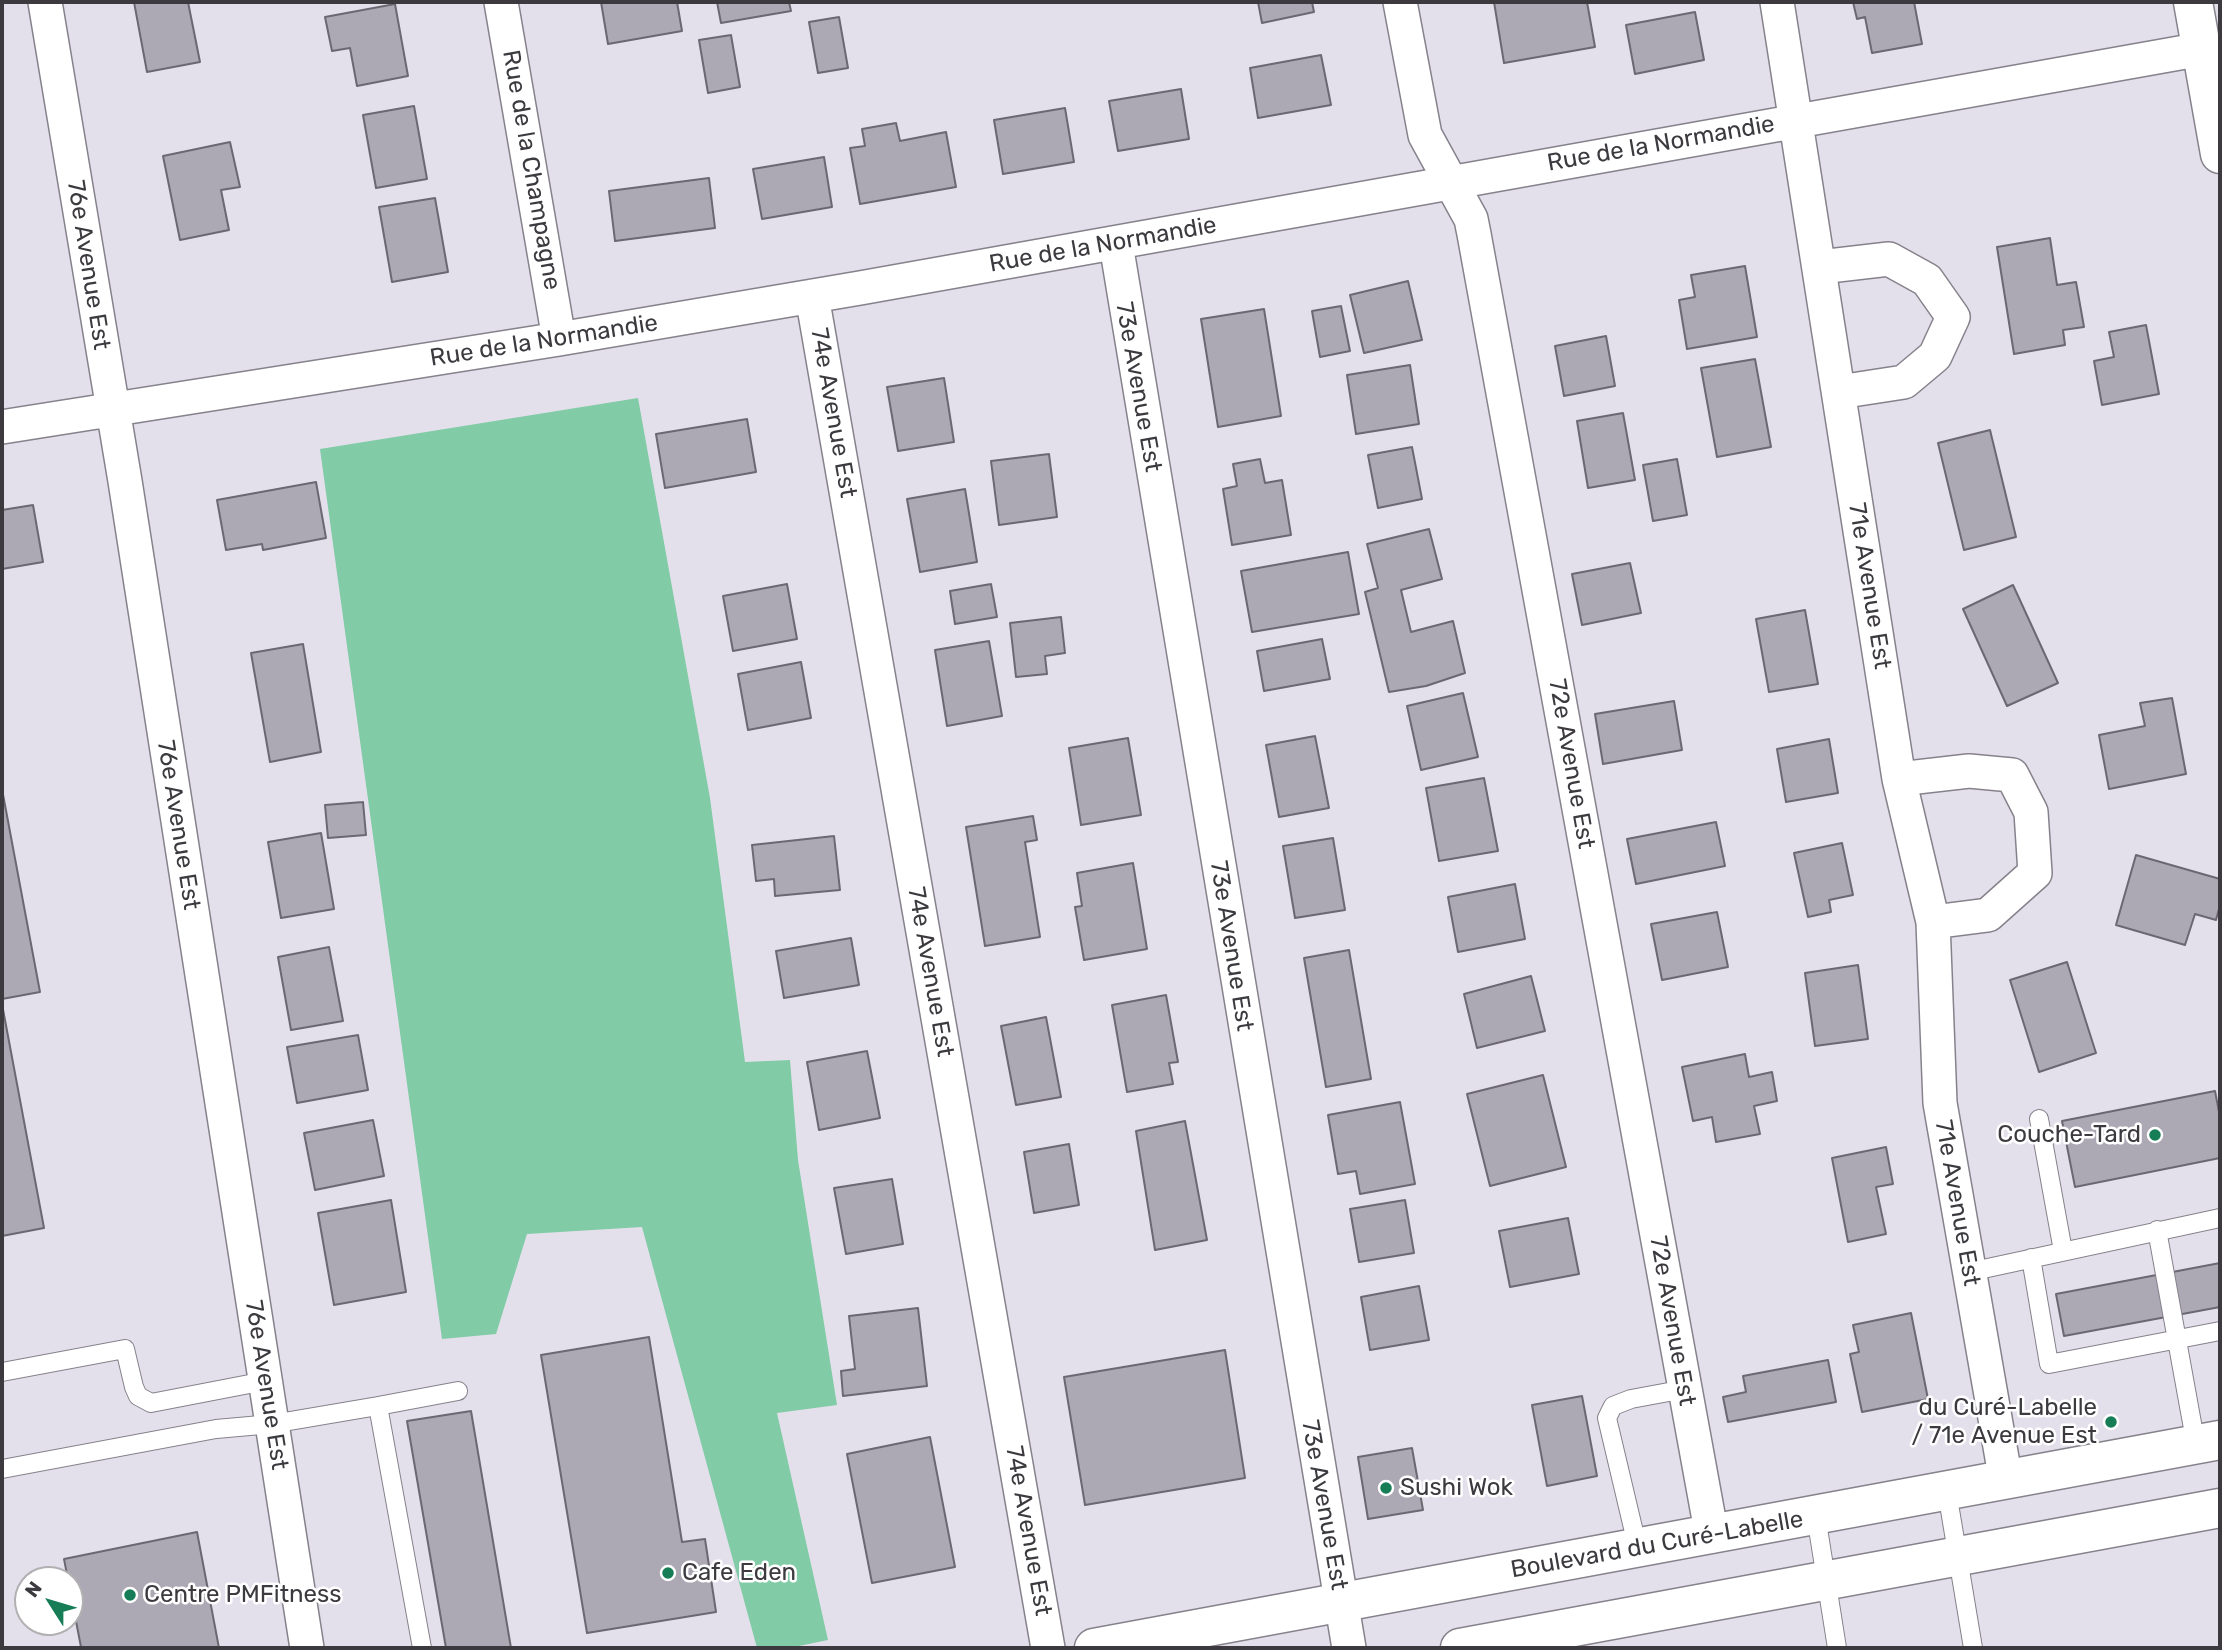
<!DOCTYPE html>
<meta charset="utf-8">
<style>
body{margin:0}
#map{position:relative;width:2222px;height:1650px;overflow:hidden;background:#e4e0eb;font-family:Rubik,sans-serif}
canvas{display:block}
.frame{position:absolute;inset:0;border:4px solid #3c3a3f;pointer-events:none}
.north{position:absolute;left:14px;top:1566px;width:70px;height:70px;box-sizing:border-box;background:#fff;border:2px solid #b1b0b2;border-radius:50%;rotate:307deg;font-size:19px;font-weight:700;line-height:28px;text-align:center;color:#3c3a3f}
.north::after{content:'';display:block;margin:auto;width:24px;height:32px;background:#167d57;clip-path:polygon(50% 0,100% 100%,50% 72%,0 100%)}
</style>
<div id="map">
<canvas width="2222" height="1650"></canvas>
<div class="frame"></div>
<div class="north">N</div>
</div>
<script>
const c = document.querySelector('canvas').getContext('2d');
c.lineJoin = 'round';
function fillPath(path, color) { c.fillStyle = color; c.fill(path, 'evenodd'); }
const toPath = rows => new Path2D(rows.map(r => 'M' + r).join(''));
function stroke(path, color, width, dash) { c.strokeStyle = color; c.lineWidth = width; c.lineCap = dash ? 'butt' : 'round'; c.setLineDash(dash || []); c.stroke(path); }
function drawText(font, color, halo, rows, align = 'center') {
  c.font = font + ' Rubik,sans-serif'; c.lineWidth = 5; c.setLineDash([]); c.textBaseline = 'middle'; c.strokeStyle = halo; c.fillStyle = color; for (const [text, x, y, turn = 0] of rows) {
    c.save(); c.translate(x, y); c.rotate((+turn || 0) * Math.PI / 180); c.textAlign = isNaN(turn) ? turn : align; if (halo) c.strokeText(text, 0, 0); c.fillText(text, 0, 0); c.restore();
  }
}
const green = toPath([
 [638,398,710,798,745,1062,790,1060,798,1160,837,1405,777,1413,828,1640,789,1648,757,1648,642,1227,527,1234,496,1334,442,1339,320,449]
]);
const building = toPath([
 [134,2,188,2,200,62,147,72,134,2],
 [601,2,677,2,682,31,608,44,601,2],
 [717,2,789,2,791,11,721,23,717,2],
 [1258,2,1312,2,1314,12,1262,23,1258,2],
 [1494,2,1587,2,1595,47,1504,63,1494,2],
 [1853,2,1914,2,1922,44,1872,53,1865,17,1857,19,1853,2],
 [395,4,408,76,357,86,350,48,332,51,325,17,395,4],
 [1695,12,1704,60,1635,74,1626,25,1695,12],
 [839,17,848,68,818,73,809,22,839,17],
 [731,35,740,87,708,93,699,40,731,35],
 [1321,55,1331,105,1258,118,1250,68,1321,55],
 [1181,89,1189,139,1118,151,1109,101,1181,89],
 [414,106,427,179,376,188,363,115,414,106],
 [1065,108,1074,162,1003,174,994,120,1065,108],
 [896,123,900,141,946,132,956,187,860,204,850,148,865,146,862,129,896,123],
 [230,142,240,187,221,190,229,230,180,240,163,156,230,142],
 [824,157,832,207,762,219,753,169,824,157],
 [709,178,715,228,615,241,609,191,709,178],
 [435,198,448,272,392,282,379,207,435,198],
 [2050,238,2057,285,2076,282,2084,327,2063,330,2065,345,2014,354,1997,247,2050,238],
 [1745,266,1757,337,1687,349,1679,300,1695,297,1691,275,1745,266],
 [1408,281,1422,340,1364,353,1350,295,1408,281],
 [1341,306,1350,351,1320,357,1312,311,1341,306],
 [1264,309,1281,416,1218,427,1201,319,1264,309],
 [2146,325,2159,394,2102,405,2094,361,2114,357,2109,332,2146,325],
 [1606,336,1615,386,1564,396,1555,346,1606,336],
 [1755,359,1771,447,1717,457,1701,368,1755,359],
 [1410,365,1419,424,1356,434,1347,375,1410,365],
 [944,378,954,442,898,451,887,387,944,378],
 [1623,413,1635,480,1588,488,1577,421,1623,413],
 [747,419,756,472,665,488,656,434,747,419],
 [1990,430,2016,537,1964,550,1938,443,1990,430],
 [1412,447,1422,499,1378,508,1368,455,1412,447],
 [1049,454,1057,517,999,525,991,461,1049,454],
 [1260,459,1265,483,1282,480,1291,535,1232,545,1223,489,1237,486,1233,464,1260,459],
 [1677,459,1687,515,1653,521,1643,465,1677,459],
 [316,482,326,538,263,550,262,544,226,550,217,500,316,482],
 [965,489,977,562,920,572,907,499,965,489],
 [33,505,43,562,2,569,2,510,33,505],
 [1429,529,1442,579,1401,590,1411,632,1453,621,1465,673,1426,686,1389,692,1365,592,1378,588,1367,544,1429,529],
 [1348,552,1359,614,1252,632,1241,571,1348,552],
 [1630,563,1641,613,1582,625,1572,574,1630,563],
 [787,584,797,639,733,651,723,596,787,584],
 [991,584,997,617,955,624,950,591,991,584],
 [2013,585,2058,683,2007,706,1963,609,2013,585],
 [1805,610,1818,684,1769,692,1756,619,1805,610],
 [1061,617,1065,653,1045,656,1047,674,1016,677,1010,623,1061,617],
 [1322,639,1330,679,1264,691,1257,651,1322,639],
 [989,641,1002,716,947,726,935,650,989,641],
 [303,644,321,752,270,762,251,653,303,644],
 [801,662,811,718,748,730,738,674,801,662],
 [1463,693,1478,757,1421,770,1407,706,1463,693],
 [2172,698,2186,774,2109,789,2099,735,2145,726,2140,703,2172,698],
 [1674,701,1682,750,1603,764,1595,714,1674,701],
 [1315,736,1329,808,1279,817,1266,745,1315,736],
 [1128,738,1141,815,1081,825,1069,748,1128,738],
 [1829,739,1838,793,1786,802,1777,749,1829,739],
 [1484,778,1498,851,1439,861,1426,788,1484,778],
 [2,789,40,992,2,999,2,789],
 [363,802,366,835,328,838,325,805,363,802],
 [1033,816,1037,840,1025,842,1040,937,985,946,966,827,1033,816],
 [1716,822,1725,866,1636,884,1627,839,1716,822],
 [321,833,334,909,281,918,268,842,321,833],
 [834,836,840,890,775,896,774,879,756,881,752,845,834,836],
 [1333,838,1345,910,1295,918,1283,846,1333,838],
 [1842,843,1853,895,1829,900,1831,912,1808,917,1794,853,1842,843],
 [2136,855,2220,879,2220,905,2216,920,2195,914,2185,945,2116,925,2136,855],
 [1133,863,1147,949,1084,960,1075,907,1082,906,1077,873,1133,863],
 [1515,884,1525,939,1458,952,1448,897,1515,884],
 [1717,912,1728,967,1662,980,1651,924,1717,912],
 [851,938,859,985,784,998,776,951,851,938],
 [329,947,343,1021,291,1030,278,957,329,947],
 [1349,950,1371,1079,1326,1087,1304,958,1349,950],
 [2067,962,2096,1053,2039,1072,2010,980,2067,962],
 [1858,965,1868,1039,1815,1046,1805,973,1858,965],
 [1531,976,1545,1031,1477,1048,1464,994,1531,976],
 [1166,995,1178,1062,1169,1063,1173,1084,1127,1092,1112,1005,1166,995],
 [2,1004,44,1228,2,1236,2,1004],
 [1046,1017,1061,1097,1016,1105,1001,1026,1046,1017],
 [358,1035,368,1090,297,1103,287,1047,358,1035],
 [867,1051,880,1118,819,1130,807,1062,867,1051],
 [1745,1054,1749,1077,1772,1072,1777,1101,1754,1106,1760,1134,1716,1142,1712,1117,1693,1121,1682,1067,1745,1054],
 [1543,1075,1566,1167,1490,1186,1467,1094,1543,1075],
 [2215,1091,2220,1117,2220,1158,2075,1187,2062,1121,2215,1091],
 [1400,1102,1415,1184,1360,1194,1356,1171,1338,1174,1328,1115,1400,1102],
 [373,1120,384,1176,315,1190,304,1133,373,1120],
 [1185,1121,1207,1240,1155,1250,1136,1131,1185,1121],
 [1069,1144,1079,1205,1034,1213,1024,1152,1069,1144],
 [1886,1147,1893,1184,1876,1187,1886,1234,1848,1242,1832,1158,1886,1147],
 [892,1179,903,1244,846,1254,834,1188,892,1179],
 [391,1200,406,1292,334,1305,318,1213,391,1200],
 [1405,1200,1414,1253,1359,1262,1350,1209,1405,1200],
 [1568,1218,1579,1274,1510,1287,1499,1231,1568,1218],
 [2220,1263,2220,1307,2064,1336,2056,1294,2220,1263],
 [1419,1286,1429,1340,1370,1350,1361,1297,1419,1286],
 [918,1308,927,1386,843,1396,841,1371,855,1369,849,1316,918,1308],
 [1911,1313,1928,1399,1862,1412,1850,1354,1859,1352,1853,1325,1911,1313],
 [649,1337,682,1542,705,1539,716,1612,587,1633,541,1355,649,1337],
 [1225,1350,1245,1478,1085,1505,1064,1377,1225,1350],
 [1828,1360,1836,1402,1728,1422,1723,1397,1746,1392,1743,1376,1828,1360],
 [1582,1396,1597,1476,1547,1486,1532,1405,1582,1396],
 [471,1411,511,1648,446,1648,407,1421,471,1411],
 [930,1437,955,1567,872,1583,847,1454,930,1437],
 [1412,1448,1423,1510,1368,1519,1358,1457,1412,1448],
 [197,1532,219,1648,75,1648,81,1647,64,1559,197,1532]
]);
const lane = toPath([
 [2039,1119,2063,1251],
 [2157,1230,2196,1445],
 [2031,1258,2049,1364,2220,1331],
 [1969,1272,2220,1218],
 [2,1372,125,1349,134,1387,138,1396,151,1403,265,1381],
 [378,1406,458,1391],
 [2,1469,216,1429,272,1424,378,1406,422,1648],
 [1947,1492,1973,1648],
 [1816,1516,1837,1648],
 [1638,1549,1607,1418,1613,1406,1631,1399,1685,1389]
]);
const street = toPath([
 [45,2,125,481,307,1648],
 [501,2,559,339],
 [1400,2,1425,135,1471,219,1474,234,1712,1536],
 [1777,2,1899,779,1933,922,1940,1103,2006,1481],
 [1116,244,1349,1648],
 [1820,267,1889,259,1927,280,1953,317,1935,356,1904,382,1839,392],
 [812,296,1048,1648],
 [2,427,559,339,860,288,2202,49],
 [1899,779,1969,771,2012,775,2031,812,2035,873,1988,915,1933,922]
]);
const secondary = toPath([
 [2193,2,2220,154]
]);
const primary = toPath([
 [1094,1648,2220,1440],
 [1460,1648,2220,1508]
]);
const markers = [
 [2155,1135,7,"#167d57"],
 [2111,1422,7,"#167d57"],
 [1386,1488,7,"#167d57"],
 [668,1573,7,"#167d57"],
 [130,1595,7,"#167d57"]
];
const streetNames = [
 ["Rue de la Normandie",1661,144,-10],
 ["Rue de la Champagne",531,170,80],
 ["Rue de la Normandie",1103,245,-10],
 ["76e Avenue Est",88,265,81],
 ["Rue de la Normandie",544,341,-9],
 ["73e Avenue Est",1138,387,80],
 ["74e Avenue Est",833,413,80],
 ["71e Avenue Est",1869,586,81],
 ["72e Avenue Est",1571,764,80],
 ["76e Avenue Est",178,825,81],
 ["73e Avenue Est",1231,946,81],
 ["74e Avenue Est",930,972,80],
 ["71e Avenue Est",1957,1203,80],
 ["72e Avenue Est",1672,1321,80],
 ["76e Avenue Est",266,1385,81],
 ["73e Avenue Est",1324,1505,80],
 ["74e Avenue Est",1028,1531,80],
 ["Boulevard du Curé-Labelle",1657,1545,-10]
];
const poiNames = [
 ["Couche-Tard",2141,1135,"right"],
 ["du Curé-Labelle",2097,1408,"right"],
 ["/ 71e Avenue Est",2097,1436,"right"],
 ["Sushi Wok",1400,1488],
 ["Cafe Eden",682,1573],
 ["Centre PMFitness",144,1595]
];
fillPath(green, '#81cba7');
fillPath(building, '#ada9b4');
stroke(building, '#6c6872', 2);
stroke(lane, '#86828c', 20);
stroke(street, '#86828c', 36);
stroke(secondary, '#86828c', 41);
stroke(primary, '#86828c', 41);
stroke(lane, '#fff', 18);
stroke(street, '#fff', 33);
stroke(secondary, '#fff', 38);
stroke(primary, '#fff', 38);
for (const [x, y, r, color] of markers) { const dot = new Path2D(); dot.arc(x, y, r, 0, 2 * Math.PI); c.fillStyle = color; c.fill(dot); stroke(dot, '#fff', 2.5); }
drawText('24px', '#3c3a3f', '#fff', streetNames);
drawText('24px', '#3c3a3f', '#fff', poiNames, 'left');
</script>
